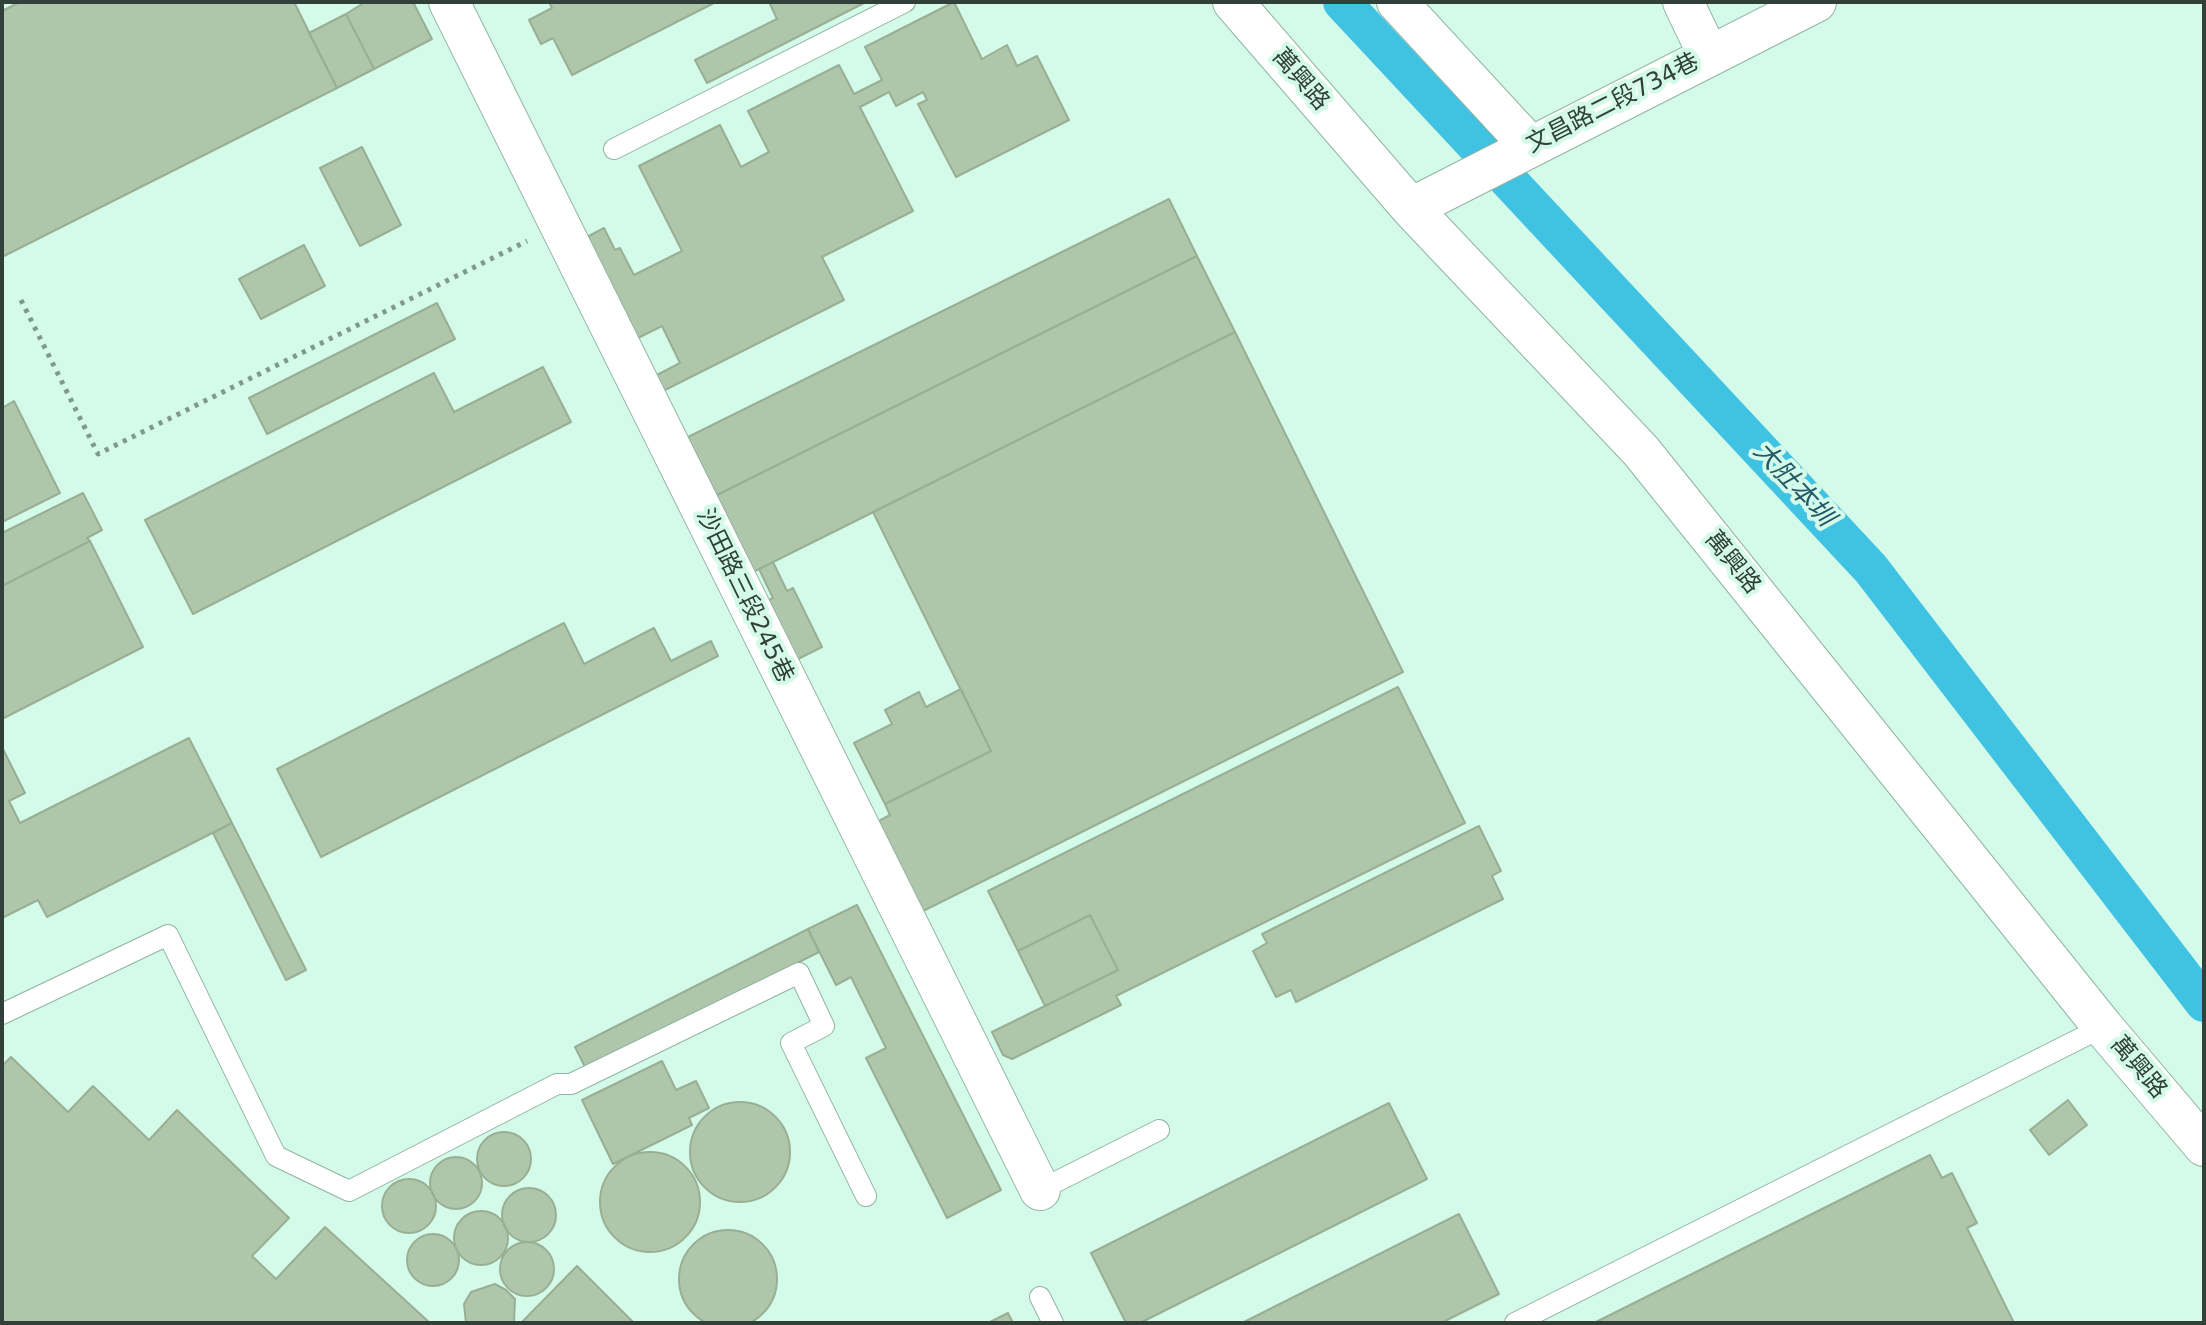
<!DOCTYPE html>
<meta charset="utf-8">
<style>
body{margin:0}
#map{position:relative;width:2206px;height:1325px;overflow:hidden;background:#d4fae9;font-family:"DejaVu Sans",sans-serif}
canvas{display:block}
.frame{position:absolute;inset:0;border:4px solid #314039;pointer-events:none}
</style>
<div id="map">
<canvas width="2206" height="1325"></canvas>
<div class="frame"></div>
</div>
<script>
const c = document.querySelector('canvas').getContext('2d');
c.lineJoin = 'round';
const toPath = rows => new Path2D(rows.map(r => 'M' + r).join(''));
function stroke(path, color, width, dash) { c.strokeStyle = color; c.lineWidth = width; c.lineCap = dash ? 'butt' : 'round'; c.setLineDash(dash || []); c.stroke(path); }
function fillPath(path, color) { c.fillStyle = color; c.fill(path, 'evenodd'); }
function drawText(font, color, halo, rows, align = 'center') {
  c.font = font + ' "DejaVu Sans","Noto Sans TC",sans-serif'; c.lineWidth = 8; c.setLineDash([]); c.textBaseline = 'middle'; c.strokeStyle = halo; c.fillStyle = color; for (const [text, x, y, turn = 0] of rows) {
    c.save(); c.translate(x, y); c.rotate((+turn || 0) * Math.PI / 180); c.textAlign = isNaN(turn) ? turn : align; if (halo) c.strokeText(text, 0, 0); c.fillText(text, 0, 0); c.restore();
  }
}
const canal = toPath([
 [1342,2,1871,569,2204,1003]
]);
const building = toPath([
 [20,2,294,2,337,88,2,257,2,11,20,2],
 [365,2,413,2,432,39,374,69,346,14,365,2],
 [549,2,716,2,572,75,553,38,541,44,529,20,552,8,549,2],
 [769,2,866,2,707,83,695,60,777,19,769,2],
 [954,2,982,59,1007,45,1017,66,1037,56,1069,120,956,177,918,104,927,100,923,92,896,106,889,92,860,107,913,211,822,257,844,300,663,391,655,376,680,363,662,326,636,339,585,238,604,228,615,250,620,248,634,275,682,251,639,166,720,125,741,167,769,152,748,111,839,65,854,94,882,80,865,47,954,2],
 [346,14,374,69,337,88,309,33,346,14],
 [362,147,401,225,360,246,320,168,362,147],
 [1169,199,1197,256,715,496,686,438,1169,199],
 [304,245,325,286,261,319,239,279,304,245],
 [1197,256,1235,332,753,572,715,496,1197,256],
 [437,303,455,339,267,434,249,398,437,303],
 [1235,332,1403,672,921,912,877,822,890,815,885,804,991,751,873,512,1235,332],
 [543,367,571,422,193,614,145,520,434,373,454,412,543,367],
 [14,401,60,493,2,522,2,408,14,401],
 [83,493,102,530,87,538,90,541,2,586,2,533,83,493],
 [90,541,143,647,2,719,2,586,90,541],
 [773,562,787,591,793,588,822,647,796,660,767,601,773,598,759,569,773,562],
 [564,623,584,664,654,628,671,661,711,641,718,656,321,857,277,769,564,623],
 [1398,687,1465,823,1116,996,1121,1005,1012,1059,1003,1055,992,1032,1118,970,1090,915,1018,951,988,891,1398,687],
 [961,689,991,751,885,804,854,743,892,724,885,710,919,692,926,707,961,689],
 [189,738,232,823,47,917,38,900,2,918,2,747,25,793,9,801,20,823,189,738],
 [232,823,306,970,286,980,213,833,232,823],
 [1479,826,1501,871,1492,876,1503,899,1296,1002,1291,990,1276,997,1253,951,1267,943,1262,934,1479,826],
 [857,905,1001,1190,947,1218,866,1058,886,1048,851,977,836,985,808,929,857,905],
 [1090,915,1118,970,1045,1006,1018,951,1090,915],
 [808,929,819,952,586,1069,575,1047,808,929],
 [11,1057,68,1112,93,1086,149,1140,177,1110,289,1218,252,1256,276,1279,325,1227,430,1323,2,1323,2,1066,11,1057],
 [662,1061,676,1090,696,1081,709,1108,689,1118,692,1125,613,1164,582,1100,662,1061],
 [2068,1100,2087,1125,2049,1155,2030,1130,2068,1100],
 '690 1152a50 50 0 1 1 100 0a50 50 0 1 1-100 0Z',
 [1389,1103,1427,1179,1140,1323,1126,1323,1091,1253,1389,1103],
 '477 1159a27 27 0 1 1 54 0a27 27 0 1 1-54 0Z',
 '600 1202a50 50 0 1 1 100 0a50 50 0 1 1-100 0Z',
 [1930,1155,1942,1178,1952,1173,1977,1223,1967,1228,2014,1323,1594,1323,1930,1155],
 '430 1183a26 26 0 1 1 52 0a26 26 0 1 1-52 0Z',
 '382 1206a27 27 0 1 1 54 0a27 27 0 1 1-54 0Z',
 '502 1215a27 27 0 1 1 54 0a27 27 0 1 1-54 0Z',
 '454 1238a27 27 0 1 1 54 0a27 27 0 1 1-54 0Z',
 [1459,1214,1499,1294,1441,1323,1242,1323,1459,1214],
 '679 1279a49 49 0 1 1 98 0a49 49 0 1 1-98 0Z',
 '407 1260a26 26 0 1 1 52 0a26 26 0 1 1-52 0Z',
 '500 1269a27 27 0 1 1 54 0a27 27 0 1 1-54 0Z',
 [577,1266,634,1323,521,1323,577,1266],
 [495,1284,506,1290,515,1299,514,1323,466,1323,464,1304,471,1292,495,1284],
 [1008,1313,1013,1323,988,1323,1008,1313]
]);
const path = toPath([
 [21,300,98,454,527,241]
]);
const service = toPath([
 [614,149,905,2],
 [2,1014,168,935,276,1156,349,1191,557,1084,571,1084,799,973,824,1026,791,1043,866,1196],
 [1040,1190,1159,1130],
 [1040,1297,1053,1323],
 [1515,1323,2103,1027]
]);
const minor = toPath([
 [449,2,1040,1190],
 [1233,2,1411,208,1641,451,2103,1027,2204,1146],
 [1397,2,1530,146],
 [1683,2,1709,56],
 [1411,208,1816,2]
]);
const streetNames = [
 ["萬興路",1300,80,49],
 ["文昌路二段734巷",1613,104,-27],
 ["萬興路",1732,563,51],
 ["沙田路三段245巷",744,596,64],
 ["萬興路",2138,1068,50]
];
const waterNames = [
 ["大肚本圳",1793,485,47]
];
stroke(canal, '#40c2e2', 38);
fillPath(building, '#afc6ab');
stroke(building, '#98af94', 2);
stroke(service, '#90b4a4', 22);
stroke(minor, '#90b4a4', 42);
stroke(path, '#7f998d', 5, [4, 6]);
stroke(service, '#fff', 20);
stroke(minor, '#fff', 40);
drawText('24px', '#314039', '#d4fae9', streetNames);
drawText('italic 26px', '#255967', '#d4fae9', waterNames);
</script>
